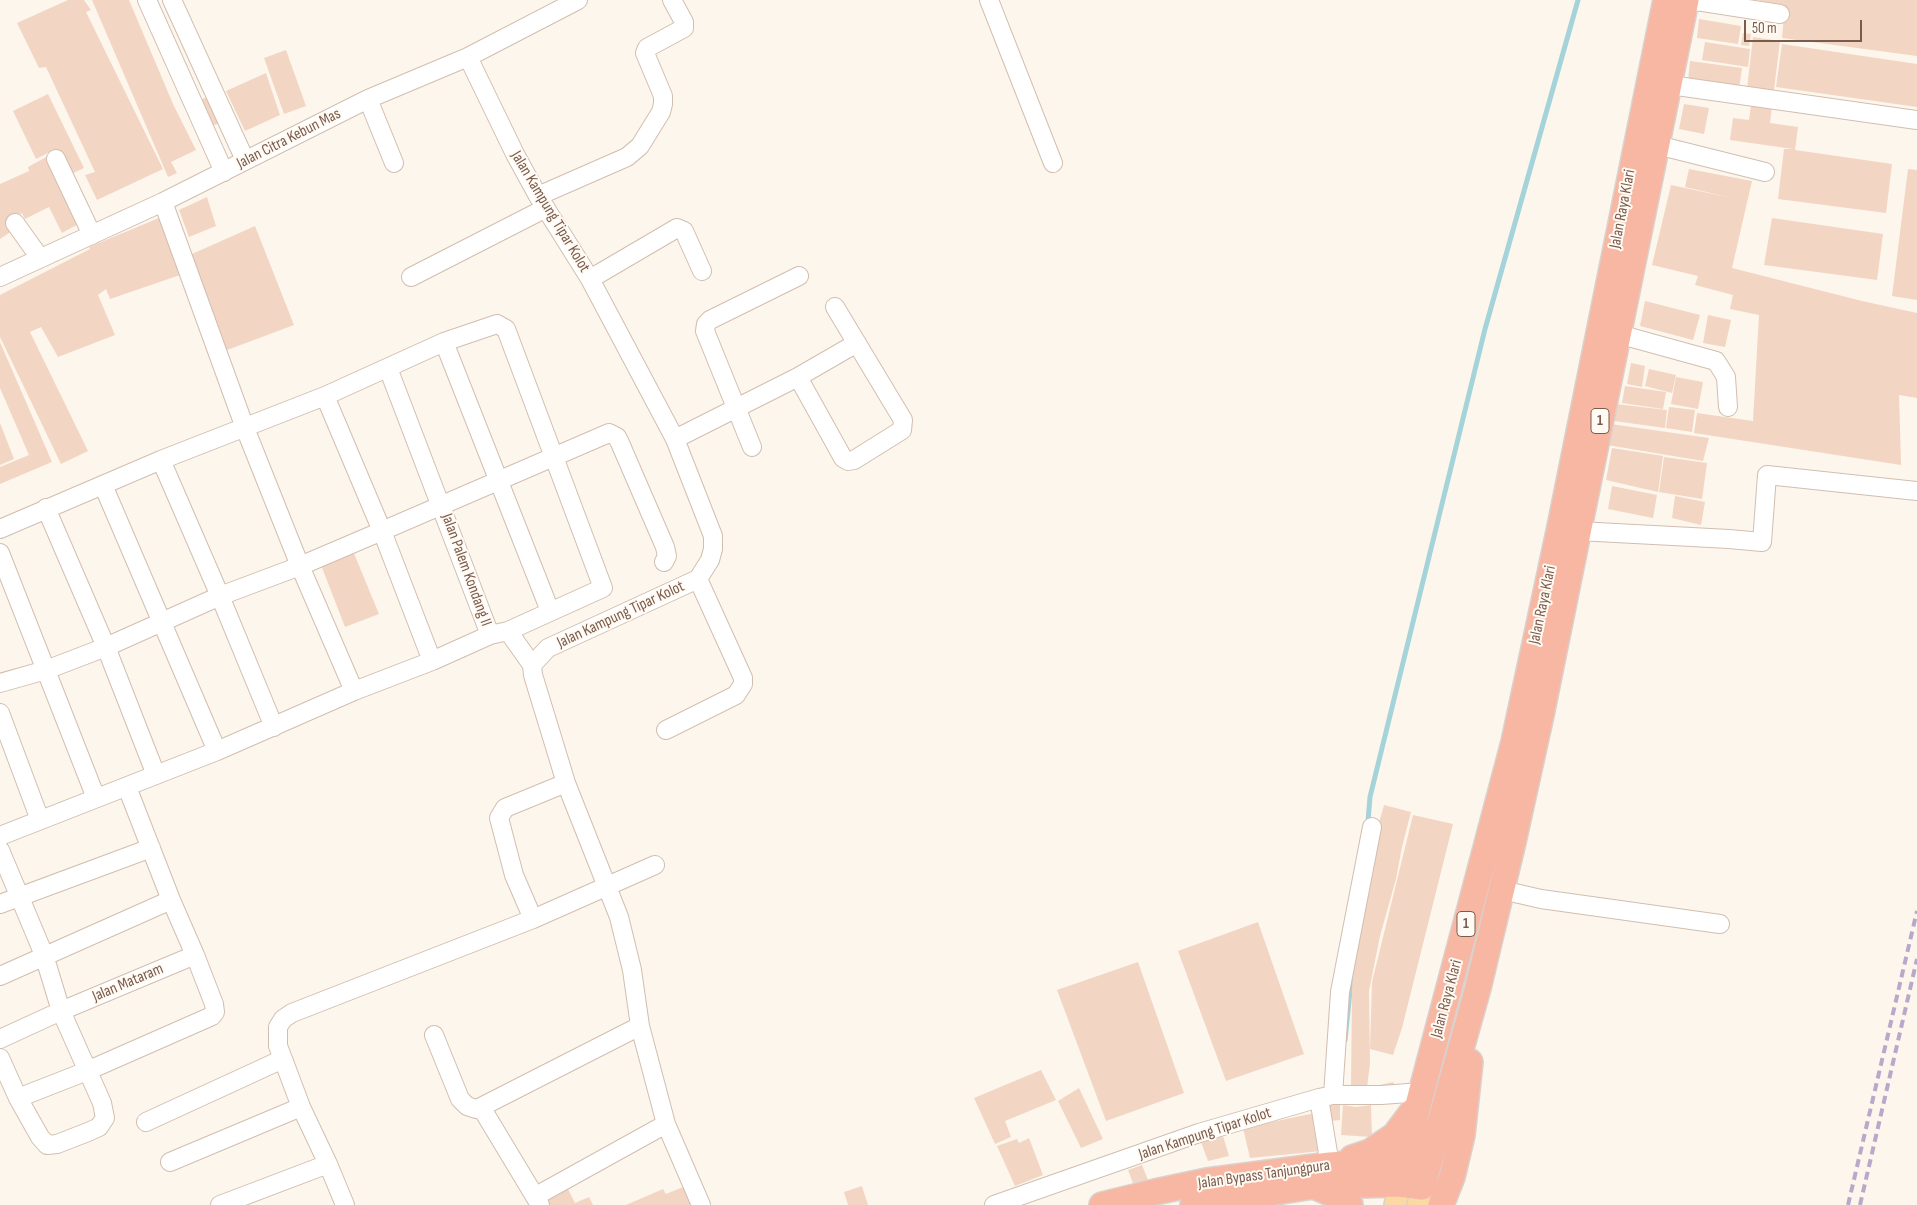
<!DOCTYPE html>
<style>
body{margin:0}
#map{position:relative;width:1917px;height:1205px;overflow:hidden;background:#fdf6ec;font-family:"Sofia Sans Condensed",sans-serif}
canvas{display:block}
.scale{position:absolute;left:1744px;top:20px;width:118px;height:22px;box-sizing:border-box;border:2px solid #7a5c4d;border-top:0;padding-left:6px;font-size:15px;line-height:18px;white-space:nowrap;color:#7a5c4d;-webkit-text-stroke:4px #fffaf3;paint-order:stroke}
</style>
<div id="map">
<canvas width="1917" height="1205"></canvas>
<div class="scale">50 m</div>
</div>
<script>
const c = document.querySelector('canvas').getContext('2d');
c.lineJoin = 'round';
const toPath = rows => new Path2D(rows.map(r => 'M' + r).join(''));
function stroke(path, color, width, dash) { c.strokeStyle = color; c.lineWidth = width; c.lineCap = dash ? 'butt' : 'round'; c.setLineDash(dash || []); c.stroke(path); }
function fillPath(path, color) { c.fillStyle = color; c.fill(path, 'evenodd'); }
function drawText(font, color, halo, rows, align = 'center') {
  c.font = font + ' "Sofia Sans Condensed",sans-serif'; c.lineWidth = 4; c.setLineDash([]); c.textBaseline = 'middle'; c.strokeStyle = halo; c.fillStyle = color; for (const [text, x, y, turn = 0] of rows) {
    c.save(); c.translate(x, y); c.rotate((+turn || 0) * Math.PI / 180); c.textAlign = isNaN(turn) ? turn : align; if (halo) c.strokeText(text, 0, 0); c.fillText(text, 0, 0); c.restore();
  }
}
const stream = toPath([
 [1368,821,1370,797,1485,329,1578,0],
 [1345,1040,1352,972]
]);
const building = toPath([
 [68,0,84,0,91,10,86,12,163,169,97,200,85,175,95,172,46,67,39,68,17,23],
 [92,0,129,0,173,104,196,150,171,162,177,173,168,177],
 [1756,0,1917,0,1917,56,1782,38,1785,5],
 [1699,19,1741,26,1738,44,1697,38],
 [1743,33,1751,34,1749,46,1741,45],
 [1753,37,1780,41,1770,123,1798,127,1795,150,1892,164,1886,213,1778,199,1784,149,1793,149,1730,140,1733,118,1749,120,1753,90,1747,89],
 [1705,42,1750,49,1748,67,1702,60],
 [1782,44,1917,64,1917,107,1776,87],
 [286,50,306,106,284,114,264,58],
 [1690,61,1742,68,1739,89,1688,82],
 [266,73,280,115,245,131,226,91],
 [48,94,84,168,69,175,56,149,36,159,13,111],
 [212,95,224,121,212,126,200,100],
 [1684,104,1709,108,1704,134,1679,129],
 [48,156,82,222,62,233,49,207,25,219,22,213,9,220,15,229,0,239,0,184,29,171,28,167],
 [1689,169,1752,181,1732,268,1862,301,1917,313,1917,398,1899,395,1901,465,1694,433,1697,413,1753,421,1759,315,1730,309,1733,295,1695,285,1698,276,1652,265,1671,185,1732,198,1685,187],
 [1908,169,1917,170,1917,300,1892,296],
 [207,197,216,226,189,237,179,210],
 [159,218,183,274,110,299,106,289,98,295,115,335,58,357,41,327,30,332,88,451,61,464,0,337,0,295,90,249,89,247],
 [1772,218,1883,234,1877,280,1764,265],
 [255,226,294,325,227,350,192,254],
 [1645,301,1700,315,1693,340,1640,326],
 [1708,315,1731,320,1725,347,1703,343],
 [0,342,52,462,0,484,0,467,29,455,0,388],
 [1631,363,1645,366,1642,387,1627,384],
 [1649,369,1676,375,1672,393,1645,386],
 [1676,377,1703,382,1698,409,1671,404],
 [1625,386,1666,392,1663,409,1622,403],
 [1616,404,1667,410,1665,428,1614,421],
 [1669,407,1695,410,1692,432,1666,428],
 [0,423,14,459,0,465],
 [1611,424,1709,438,1703,461,1607,445],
 [1612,448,1663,456,1658,492,1606,480],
 [1664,457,1707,463,1702,499,1659,492],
 [1612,486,1657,495,1653,518,1608,509],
 [1675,496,1705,502,1701,525,1672,518],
 [353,551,379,614,345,627,321,565],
 [1384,805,1411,812,1402,847,1396,879,1380,936,1369,991,1370,1064,1367,1087,1351,1087,1352,990,1354,956,1379,823],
 [1413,815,1453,824,1402,1028,1393,1055,1370,1049,1372,982],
 [1258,922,1304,1054,1226,1081,1178,951],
 [1138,962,1184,1093,1106,1121,1057,990],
 [1041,1070,1056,1100,1005,1121,1011,1137,995,1144,974,1098],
 [1393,1082,1395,1086,1375,1090,1375,1086],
 [1079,1088,1103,1139,1081,1148,1058,1101],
 [1329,1105,1340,1105,1340,1120,1330,1121],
 [1343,1105,1356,1107,1371,1105,1372,1137,1341,1135],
 [1315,1113,1322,1151,1250,1158,1243,1128],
 [1223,1136,1229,1156,1208,1161,1201,1142],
 [1029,1138,1043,1175,1015,1186,997,1146,1017,1139,1019,1143],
 [1142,1165,1148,1180,1133,1183,1128,1170],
 [566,1185,575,1203,589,1197,593,1205,545,1205,541,1198],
 [688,1185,696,1205,626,1205,663,1189,666,1194],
 [862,1186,868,1205,848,1205,844,1192]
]);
const minor = toPath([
 [147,0,224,172],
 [172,0,245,160],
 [989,0,1053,163],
 [1686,1,1703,2,1780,14],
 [468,57,515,154,538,196,590,279,675,439,713,536,713,549,710,560,698,579,548,648,532,665,533,675,566,783,619,917,632,970,640,1026,666,1124,701,1205],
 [1670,85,1917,120],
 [368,99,394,163],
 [1657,145,1765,172],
 [56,159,92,235],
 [538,196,627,157,640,146,661,112,663,104,663,96,645,53,647,48,684,28,684,22,672,0],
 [163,202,245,428,300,566,354,691],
 [15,223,40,258],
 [0,277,163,202,368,99,468,57,578,0],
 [411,277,546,208],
 [590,279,677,228,684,231,702,271],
 [1618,334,1716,361,1726,377,1728,407],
 [444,342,550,611],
 [388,368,490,635],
 [798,377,843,458,848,461,854,460,902,430,903,420,835,307],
 [325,396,382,531,432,661],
 [675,439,798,377,857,343],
 [752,447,705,331,706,324,710,320,799,276],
 [161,460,220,596,274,727],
 [103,485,217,751],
 [46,508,106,647,156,775],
 [0,529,161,460,325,396,444,342,497,324,506,329,603,588,508,631,490,635,432,661,354,691,217,751,0,836],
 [1578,531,1729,539,1762,542,1767,475,1917,491],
 [0,553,96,798],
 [508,631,532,665],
 [0,683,46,670,106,647,220,596,300,566,382,531,609,433,617,437,620,443,665,547,667,556,664,562],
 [0,713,40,820],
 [666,730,736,695,743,684,743,678,698,579],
 [0,850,44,955,61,1011,102,1103,105,1118,99,1127,88,1132,57,1144,47,1145,40,1137,18,1098,0,1058],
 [1502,890,1541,899,1720,924],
 [0,904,151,848],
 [533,919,514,875,499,818,505,808,566,783],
 [0,976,171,900],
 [434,1035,460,1099,467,1106,476,1109,481,1107,640,1026],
 [0,1039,61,1011,195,955],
 [1333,1095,1340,992,1372,827],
 [18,1098,87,1071,212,1016,215,1012,214,1004,195,955,171,900,127,787],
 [1319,1098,1330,1165],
 [481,1107,540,1205],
 [146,1122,283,1059,278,1046,278,1027,283,1019,292,1013,533,919,655,865],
 [170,1162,301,1107],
 [328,1164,345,1205],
 [536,1196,666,1124],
 [220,1205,328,1164,301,1107,283,1059],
 [994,1205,1199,1133,1319,1098,1333,1095,1381,1095,1422,1092]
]);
const major = toPath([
 [1395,1205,1400,1184],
 [1418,1205,1422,1187]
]);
const highway = toPath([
 [1352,1158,1370,1152,1395,1135,1413,1111],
 [1400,1184,1418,1105,1514,742,1560,527,1666,0],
 [1316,1187,1344,1199,1350,1205],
 [1102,1205,1155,1192,1207,1181,1330,1165,1391,1161,1421,1163],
 [1193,1205,1313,1186,1400,1184,1422,1187,1478,988,1513,842,1541,715,1686,0],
 [1441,1205,1452,1177,1462,1135,1470,1062]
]);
const rail = toPath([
 [1848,1205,1917,911],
 [1860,1205,1917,959]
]);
const shields = [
 [1600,421,18],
 [1466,924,18]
];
const shieldNames = [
 ["1",1600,421],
 ["1",1466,924]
];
const streetNames = [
 ["Jalan Citra Kebun Mas",289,139,-27],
 ["Jalan Raya Klari",1623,209,-79],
 ["Jalan Kampung Tipar Kolot",550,212,59],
 ["Jalan Palem Kondang II",466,570,70],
 ["Jalan Raya Klari",1543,605,-78],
 ["Jalan Kampung Tipar Kolot",621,615,-25],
 ["Jalan Mataram",128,983,-23],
 ["Jalan Raya Klari",1447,999,-75],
 ["Jalan Kampung Tipar Kolot",1205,1134,-18],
 ["Jalan Bypass Tanjungpura",1264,1175,-8]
];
stroke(stream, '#a5d3da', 5);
fillPath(building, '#f3d5c3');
stroke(minor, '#d1beb0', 20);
stroke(major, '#dad1cd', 24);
stroke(highway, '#dad1cd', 28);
stroke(minor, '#fff', 18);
stroke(major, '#fbd9a5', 21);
stroke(highway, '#f7b7a3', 25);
stroke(rail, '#b9a8c9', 4, [8, 5]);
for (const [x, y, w] of shields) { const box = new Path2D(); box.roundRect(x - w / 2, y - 12.5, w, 25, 4); c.fillStyle = '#fffaf3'; c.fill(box); stroke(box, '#7a5c4d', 1); }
drawText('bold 15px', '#7a5c4d', null, shieldNames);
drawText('16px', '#7a5c4d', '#fffaf3', streetNames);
</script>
